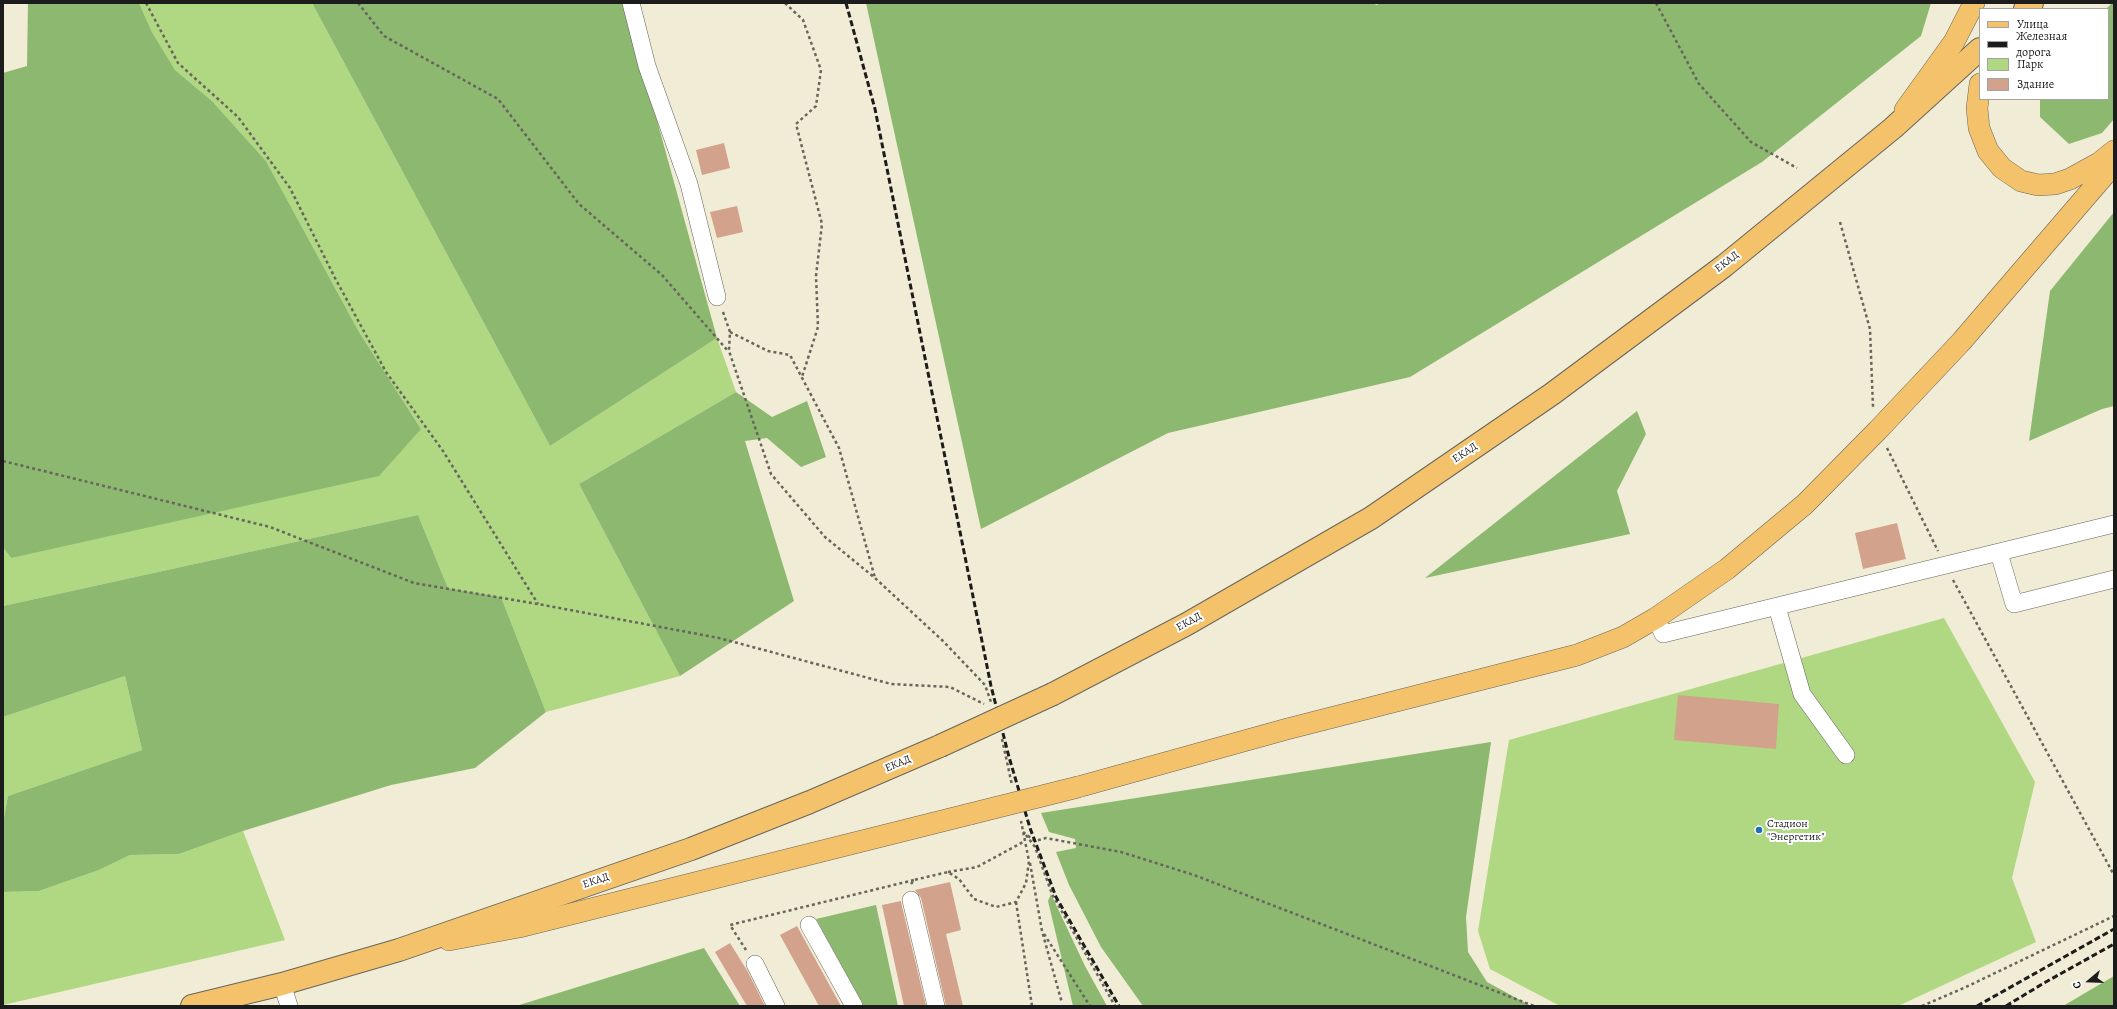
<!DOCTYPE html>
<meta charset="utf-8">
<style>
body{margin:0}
#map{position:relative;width:2117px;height:1009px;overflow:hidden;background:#f1ecd5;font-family:Alegreya,serif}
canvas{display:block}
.frame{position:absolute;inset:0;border:4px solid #1c1c1c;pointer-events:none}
.legend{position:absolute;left:1979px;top:8px;width:130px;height:92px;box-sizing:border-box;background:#fff;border:1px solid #a4a4a4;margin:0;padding:5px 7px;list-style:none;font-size:12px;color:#1c1c1c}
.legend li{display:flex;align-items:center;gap:8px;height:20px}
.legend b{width:20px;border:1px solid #a4a4a4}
.north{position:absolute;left:2069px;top:961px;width:40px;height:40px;-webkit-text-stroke:3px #fff;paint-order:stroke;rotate:251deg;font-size:11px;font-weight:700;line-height:16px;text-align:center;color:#1c1c1c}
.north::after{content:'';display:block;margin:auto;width:14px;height:18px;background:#1c1c1c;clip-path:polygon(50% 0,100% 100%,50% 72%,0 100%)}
</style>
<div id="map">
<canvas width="2117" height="1009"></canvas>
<div class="frame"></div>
<ul class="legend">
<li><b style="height:5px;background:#f3c26a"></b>Улица</li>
<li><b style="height:5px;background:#1c1c1c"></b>Железная дорога</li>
<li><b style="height:11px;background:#b0d782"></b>Парк</li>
<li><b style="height:11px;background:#d3a28c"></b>Здание</li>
</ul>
<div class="north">С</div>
</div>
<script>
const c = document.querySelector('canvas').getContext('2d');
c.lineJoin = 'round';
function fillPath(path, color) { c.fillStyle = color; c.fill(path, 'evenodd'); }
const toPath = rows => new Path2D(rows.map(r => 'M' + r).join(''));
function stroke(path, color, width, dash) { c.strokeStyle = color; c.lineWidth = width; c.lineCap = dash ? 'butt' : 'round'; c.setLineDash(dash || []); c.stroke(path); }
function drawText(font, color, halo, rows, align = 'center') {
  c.font = font + ' Alegreya,serif'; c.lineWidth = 4; c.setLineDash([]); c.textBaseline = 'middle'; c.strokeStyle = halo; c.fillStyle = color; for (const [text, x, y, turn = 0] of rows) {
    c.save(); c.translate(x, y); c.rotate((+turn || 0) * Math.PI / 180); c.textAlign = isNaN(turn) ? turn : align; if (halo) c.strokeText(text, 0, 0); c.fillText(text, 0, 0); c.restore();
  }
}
const green = toPath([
 [139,3,312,3,550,446,717,338,736,392,579,484,680,676,546,712,501,597,448,588,418,515,3,606,3,547,11,558,421,429,359,332,266,161,212,101,175,70,152,32],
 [1944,618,2035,782,2012,878,2036,942,1898,1006,1560,1006,1490,969,1478,931,1509,740],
 [125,676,142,750,8,796,3,823,3,717],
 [243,831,285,940,3,1005,3,892,39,891,99,870,130,855,179,854]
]);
const forest = toPath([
 [28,3,139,3,152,32,175,70,212,101,266,161,359,332,421,429,379,476,11,558,3,547,3,73,27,66],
 [312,3,631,3,645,77,717,338,550,446],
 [866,3,1372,3,1377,5,1379,3,1931,3,1921,36,1762,162,1410,377,1168,433,981,529],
 [2112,3,2114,3,2114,119,2102,133,2069,144,2040,117,2040,99,2108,99,2108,9,2106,9],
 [2114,212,2114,406,2102,409,2029,441,2050,291],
 [736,392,772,417,807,401,826,457,801,467,767,438,745,441,794,601,680,676,579,484],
 [1637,411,1646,434,1617,491,1630,534,1425,578],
 [418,515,448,588,501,597,546,712,475,768,391,785,243,831,179,854,130,855,99,870,39,891,3,892,3,823,8,796,142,750,125,676,3,717,3,606],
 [1491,742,1466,917,1468,952,1487,982,1531,1006,1143,1006,1101,947,1069,885,1056,852,1076,848,1075,839,1049,832,1041,813],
 [1051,894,1085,966,1107,1006,1073,1006,1048,901],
 [876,905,898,1006,862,1006,816,919],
 [704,948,740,1006,516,1006],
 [2114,976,2114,1006,2063,1006]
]);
const building = toPath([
 [724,143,730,168,702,175,696,150],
 [737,206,743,232,717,238,710,212],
 [1897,523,1906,559,1863,569,1855,533],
 [1678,695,1779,704,1776,749,1674,740],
 [950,882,961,930,946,934,963,1006,946,1006,921,898,915,890],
 [901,901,901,902,926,1006,904,1006,882,905],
 [797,926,841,1006,819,1006,780,935],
 [730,943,748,972,765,1006,747,1006,715,952]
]);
const path = toPath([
 [146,3,178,63,238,117,290,188,335,278,386,372,443,451,538,604],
 [358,3,384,36,498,99,579,204,662,275,728,351],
 [785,3,803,20,821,70,816,106,796,124,822,224,816,276,818,327,802,377],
 [1656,3,1699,84,1751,142,1797,168],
 [1840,222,1870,329,1873,407],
 [723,312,730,332,729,351,771,474,825,537,875,578,943,641,985,685,991,702],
 [730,332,768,351,790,355,839,448,875,578],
 [1887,448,1938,551],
 [3,461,270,527,414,583,538,604,719,638,891,684,950,687,984,704],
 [1953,580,2114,875],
 [1002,739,1012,785],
 [1023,832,1035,841,1046,838,1121,852,1194,875,1534,1006],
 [1026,835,1035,847,1052,894,1115,1006],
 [1030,863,1042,931,1062,1003],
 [948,872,977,867,1025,841],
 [911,884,914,880,948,872,959,879,974,899,996,907,1016,902,1026,883,1029,861,1021,821],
 [1016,902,1032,1006],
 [1044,934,1090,1006],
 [746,950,730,925,914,880],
 [1922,1006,1966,987,2114,916]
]);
const minor = toPath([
 [631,3,647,66,689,184,717,297],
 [1999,553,2014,604,2114,579],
 [1777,607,1802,694,1846,755],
 [1656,618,1663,634,2114,524],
 [911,900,936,1006],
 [809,925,854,1006],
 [755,964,776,1006],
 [282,984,289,1006]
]);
const major = toPath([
 [1980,84,1977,108,1979,128,1988,151,2002,168,2021,181,2038,185,2055,184,2070,179,2099,163,2114,151],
 [1905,110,1954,42,1974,3],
 [1078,787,1287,729,1577,655,1623,637,1656,618,1727,569,1805,504,1878,430,1961,342,2114,164],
 [449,940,519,927,970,814]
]);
const highway = toPath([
 [2025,9,2032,3],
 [1053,694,1187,624,1371,518,1552,394,1724,266,1893,128,1980,49],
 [192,1006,282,984,399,950,691,849,810,802,940,746]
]);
const rail = toPath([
 [846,3,875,109,991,686,1009,757,1030,828,1056,897,1119,1006],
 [1977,1006,2114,929],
 [2006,1006,2044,983,2114,944]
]);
const majorBridge = toPath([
 [970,814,1078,787]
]);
const highwayBridge = toPath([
 [940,746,1053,694]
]);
const markers = [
 [1759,830,4,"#1f6fb2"]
];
const streetNames = [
 ["ЕКАД",1727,262,-38],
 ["ЕКАД",1465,453,-34],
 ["ЕКАД",1189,622,-29],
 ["ЕКАД",898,764,-23],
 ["ЕКАД",596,881,-19]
];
const poiNames = [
 ["Стадион",1767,824],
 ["\"Энергетик\"",1767,837]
];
fillPath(green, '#b0d782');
fillPath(forest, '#8cb870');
fillPath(building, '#d3a28c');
stroke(minor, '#67655d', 18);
stroke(major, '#67655d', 22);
stroke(highway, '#67655d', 24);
stroke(path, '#67655d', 2.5, [3, 3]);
stroke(minor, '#fff', 17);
stroke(major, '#f3c26a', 21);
stroke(highway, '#f3c26a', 22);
stroke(rail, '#1c1c1c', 3, [6, 3]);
stroke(majorBridge, '#67655d', 22, []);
stroke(highwayBridge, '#67655d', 24, []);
stroke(majorBridge, '#f3c26a', 21);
stroke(highwayBridge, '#f3c26a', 22);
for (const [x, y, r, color] of markers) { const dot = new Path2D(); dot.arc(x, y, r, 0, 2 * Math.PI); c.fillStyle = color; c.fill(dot); stroke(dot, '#fff', 1.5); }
drawText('11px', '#1c1c1c', '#fff', streetNames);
drawText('11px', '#1c1c1c', '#fff', poiNames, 'left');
</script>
